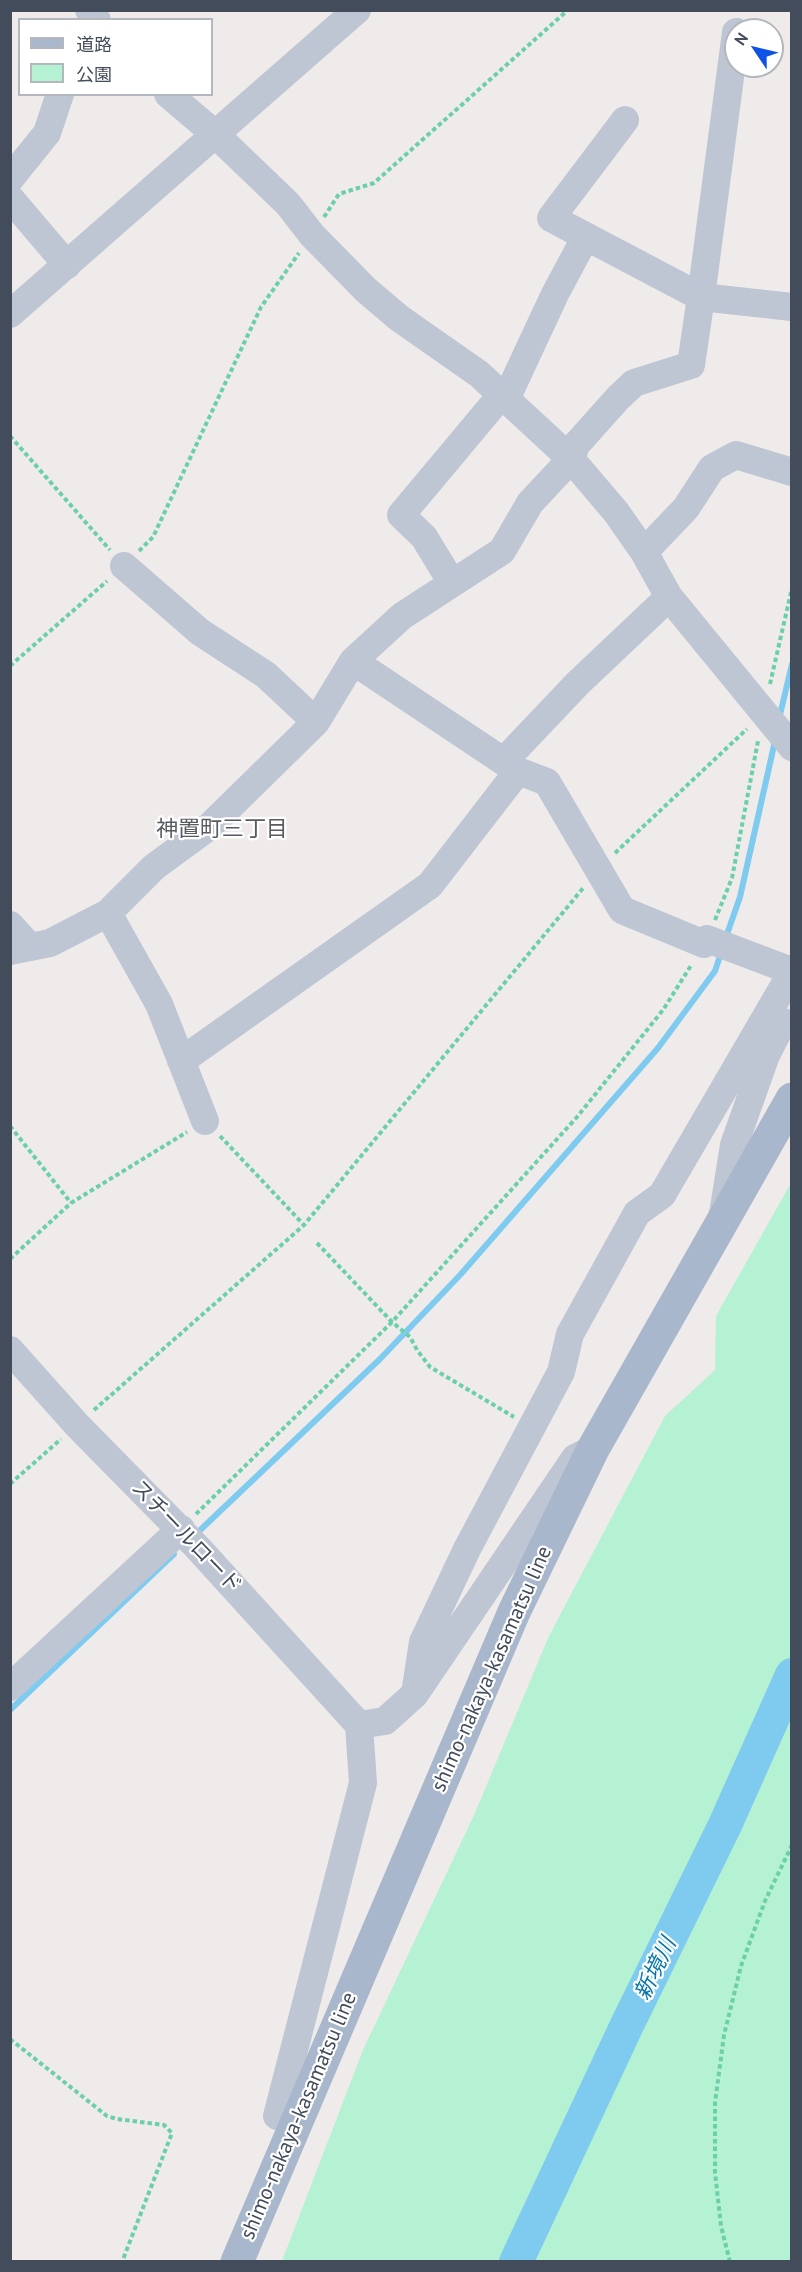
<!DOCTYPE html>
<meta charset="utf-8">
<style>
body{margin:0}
#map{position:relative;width:802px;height:2272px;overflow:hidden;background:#efebeb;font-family:"PT Sans","Noto Sans JP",sans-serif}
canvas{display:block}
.frame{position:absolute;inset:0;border:12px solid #434c5a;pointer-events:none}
.legend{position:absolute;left:18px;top:18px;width:195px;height:78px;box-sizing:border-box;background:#fff;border:2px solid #b4b7bd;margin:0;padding:8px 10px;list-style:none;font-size:18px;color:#434c5a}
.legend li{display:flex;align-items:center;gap:12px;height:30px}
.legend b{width:30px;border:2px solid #b4b7bd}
.north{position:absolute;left:724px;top:18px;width:60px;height:60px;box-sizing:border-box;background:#fff;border:2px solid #b4b7bd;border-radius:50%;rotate:305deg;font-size:16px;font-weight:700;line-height:24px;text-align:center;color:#434c5a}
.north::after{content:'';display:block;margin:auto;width:21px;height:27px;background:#0e53e6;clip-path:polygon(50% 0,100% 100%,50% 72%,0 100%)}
</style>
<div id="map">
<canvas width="802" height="2272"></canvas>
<div class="frame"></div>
<ul class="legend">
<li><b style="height:8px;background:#a9b7cd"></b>道路</li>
<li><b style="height:16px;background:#b5f1d3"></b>公園</li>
</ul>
<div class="north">N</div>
</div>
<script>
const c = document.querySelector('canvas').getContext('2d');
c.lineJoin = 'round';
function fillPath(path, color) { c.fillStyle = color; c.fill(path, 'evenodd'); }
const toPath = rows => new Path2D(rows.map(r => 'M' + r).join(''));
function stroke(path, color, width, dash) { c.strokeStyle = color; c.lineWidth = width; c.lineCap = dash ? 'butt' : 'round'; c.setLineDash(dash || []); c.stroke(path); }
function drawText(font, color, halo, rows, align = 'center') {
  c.font = font + ' "PT Sans","Noto Sans JP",sans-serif'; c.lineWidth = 4.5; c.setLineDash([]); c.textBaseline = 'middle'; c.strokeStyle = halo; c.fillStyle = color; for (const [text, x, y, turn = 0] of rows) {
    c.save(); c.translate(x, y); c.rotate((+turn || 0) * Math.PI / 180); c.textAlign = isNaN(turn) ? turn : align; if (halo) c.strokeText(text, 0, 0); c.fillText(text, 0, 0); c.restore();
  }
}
const green = toPath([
 [791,1183,791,2261,282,2261,363,2050,475,1813,549,1636,665,1416,715,1370,716,1316]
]);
const stream = toPath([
 [779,719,792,664],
 [726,937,740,897,775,741],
 [195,1535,380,1359,461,1274,658,1048,715,971,721,953],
 [10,1710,174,1554]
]);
const river = toPath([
 [516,2262,626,2027,725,1825,792,1675]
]);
const path = toPath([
 [324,217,339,194,374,183,568,10],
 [10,436,110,550],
 [139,551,153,537,261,307,299,253],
 [10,666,107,581],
 [770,684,792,588],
 [615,853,747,729],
 [715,920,732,878,758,741],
 [10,1126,71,1203],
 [220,1136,304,1225],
 [317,1243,392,1322,410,1337,417,1350,430,1367,514,1417],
 [10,1259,71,1203,187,1132],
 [94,1410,304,1225,584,887],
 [10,1484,61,1439],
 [196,1514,392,1322,577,1117,663,1010,692,964],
 [10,2039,107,2116,117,2119,164,2125,172,2133,122,2262],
 [730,2262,721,2226,715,2172,715,2103,724,2035,741,1966,765,1901,792,1845]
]);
const minor = toPath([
 [89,10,97,20],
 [168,94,215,134,288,204,312,235,366,290,399,318,479,374,571,459,616,512,644,552,669,597,792,747],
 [625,120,551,218,701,297,792,307],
 [10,179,47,133,60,94],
 [10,198,67,265],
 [10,314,357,10],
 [507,397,555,294,586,236],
 [644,552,686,508,712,468,736,455,792,472],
 [124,566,200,632,266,675,316,722],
 [452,583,424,537,401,515,503,393],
 [504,761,578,683,669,597],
 [518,771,547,782,622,910,704,944],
 [108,913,159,1004,205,1121],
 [10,925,30,947],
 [707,939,792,971],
 [10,951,50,943,108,913,154,867,210,826,316,722,353,661,402,616,502,551,530,503,571,459,576,445,618,398,634,383,691,365,701,297,736,32],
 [181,1061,430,885,518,771,353,661],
 [723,1214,734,1145,766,1055,783,1022],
 [10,1350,77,1425,197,1547,359,1725],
 [10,1687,181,1529],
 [415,1694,423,1642,467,1549,561,1372,570,1334,637,1213,662,1195,792,972],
 [359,1725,385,1721,415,1694,575,1458,585,1453],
 [277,2116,363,1783,359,1725]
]);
const major = toPath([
 [237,2262,514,1612,593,1449,792,1099]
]);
const streetNames = [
 ["スチールロード",186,1537,46],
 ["shimo-nakaya-kasamatsu line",492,1669,-66],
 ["shimo-nakaya-kasamatsu line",299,2116,-67]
];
const neighbourhoodNames = [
 ["神置町三丁目",222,830]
];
const waterNames = [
 ["新境川",656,1969,-64]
];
fillPath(green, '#b5f1d3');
stroke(stream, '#7fcbf0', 6);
stroke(river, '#7fcbf0', 34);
stroke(path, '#6bd0aa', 4, [4.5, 3]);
stroke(minor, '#bdc6d2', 28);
stroke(major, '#a9b7cd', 33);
drawText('21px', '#434c5a', '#fff', streetNames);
drawText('22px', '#585b61', '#fff', neighbourhoodNames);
drawText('italic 22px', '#0475ac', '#fff', waterNames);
</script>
